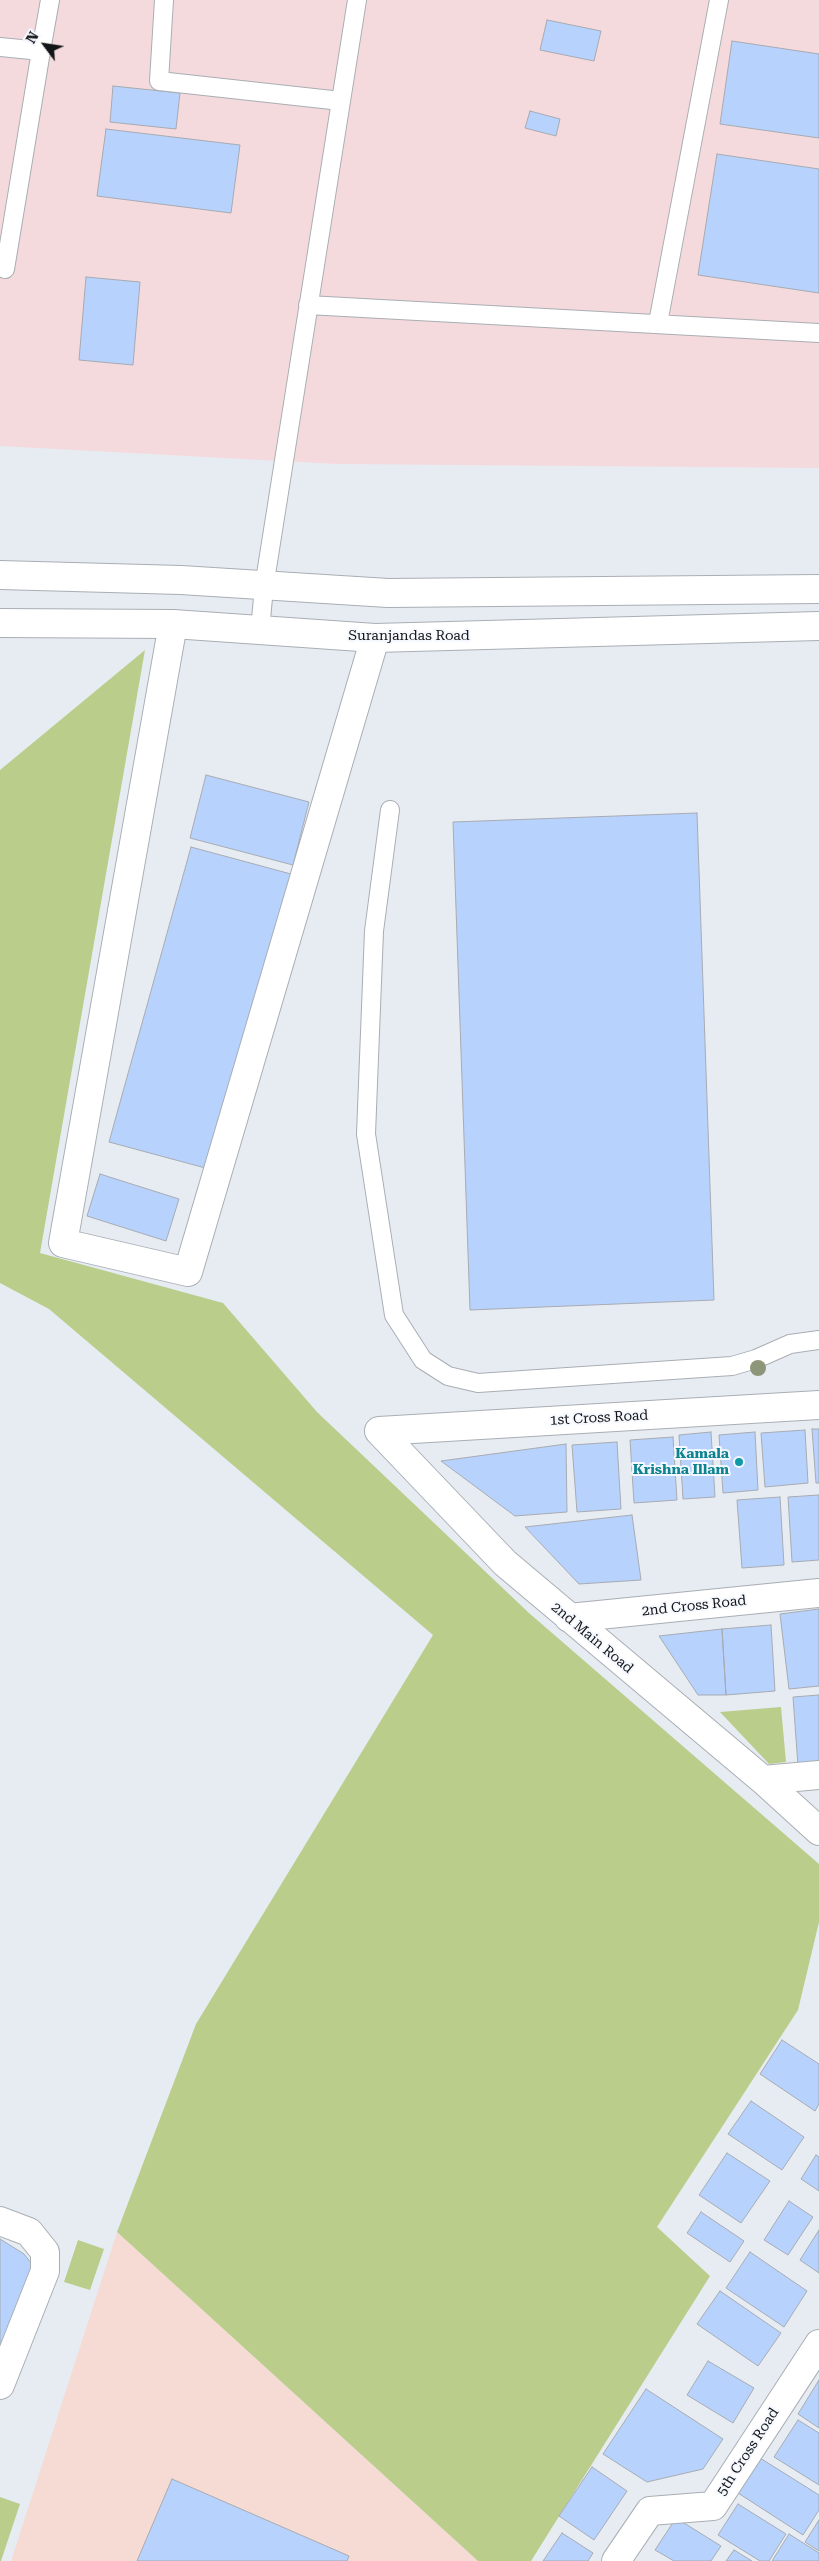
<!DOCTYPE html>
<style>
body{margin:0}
#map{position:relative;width:819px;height:2561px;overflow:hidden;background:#e7ecf3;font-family:"Roboto Serif",serif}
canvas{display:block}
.north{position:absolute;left:20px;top:20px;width:50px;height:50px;-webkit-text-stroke:4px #f5f9ff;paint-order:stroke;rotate:301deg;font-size:14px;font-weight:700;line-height:20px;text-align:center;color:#131517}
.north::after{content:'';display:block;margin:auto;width:18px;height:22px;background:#131517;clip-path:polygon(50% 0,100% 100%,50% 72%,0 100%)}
</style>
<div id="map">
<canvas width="819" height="2561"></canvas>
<div class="north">N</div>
</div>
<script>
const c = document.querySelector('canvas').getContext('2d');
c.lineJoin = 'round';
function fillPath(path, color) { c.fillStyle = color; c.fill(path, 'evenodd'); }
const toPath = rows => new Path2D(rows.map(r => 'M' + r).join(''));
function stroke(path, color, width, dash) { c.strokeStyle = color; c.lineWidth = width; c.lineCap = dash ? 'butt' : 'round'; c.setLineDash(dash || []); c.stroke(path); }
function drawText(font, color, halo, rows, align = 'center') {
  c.font = font + ' "Roboto Serif",serif'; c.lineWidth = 4; c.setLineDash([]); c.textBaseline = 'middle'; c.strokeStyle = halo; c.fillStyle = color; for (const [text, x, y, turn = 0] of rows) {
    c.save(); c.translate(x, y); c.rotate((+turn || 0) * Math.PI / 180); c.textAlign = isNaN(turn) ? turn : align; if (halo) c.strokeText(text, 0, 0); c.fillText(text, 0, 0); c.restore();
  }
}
const commercial = toPath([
 [117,2232,478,2561,11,2561]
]);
const industrial = toPath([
 [0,0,819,0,819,468,336,464,0,446]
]);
const green = toPath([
 [145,650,40,1253,223,1303,317,1412,529,1613,819,1864,819,1922,798,2010,657,2227,710,2276,531,2561,478,2561,117,2232,196,2024,433,1635,49,1309,0,1283,0,770],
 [781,1707,786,1762,769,1764,720,1712],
 [78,2240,104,2249,90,2290,64,2282],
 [0,2497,20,2504,1,2561,0,2561]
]);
const building = toPath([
 [547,20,601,31,594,61,540,50,547,20],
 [732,41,819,54,819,138,720,124,732,41],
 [113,86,180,93,176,129,110,122,113,86],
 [530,111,560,119,556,136,525,128,530,111],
 [106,129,240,145,231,213,97,196,106,129],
 [717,154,819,169,819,293,698,275,717,154],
 [86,277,140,282,133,365,79,360,86,277],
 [206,775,309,802,293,865,190,838,206,775],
 [697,813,714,1300,470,1310,453,822,697,813],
 [191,847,291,874,209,1169,109,1142,191,847],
 [100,1174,179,1199,166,1241,87,1216,100,1174],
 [812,1429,819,1429,819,1483,816,1483,812,1429],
 [805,1430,808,1483,765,1487,761,1433,805,1430],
 [711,1432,715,1497,683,1499,679,1435,711,1432],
 [755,1432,758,1490,723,1493,719,1435,755,1432],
 [673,1437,677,1500,634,1503,630,1440,673,1437],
 [617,1442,621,1509,577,1512,572,1445,617,1442],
 [566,1444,567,1512,515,1516,441,1461,566,1444],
 [819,1495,819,1560,792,1562,788,1497,819,1495],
 [780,1497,784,1565,742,1568,737,1500,780,1497],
 [632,1515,641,1580,579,1584,525,1527,632,1515],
 [819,1609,819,1686,789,1689,780,1614,819,1609],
 [771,1625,775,1691,726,1695,722,1629,771,1625],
 [722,1629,726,1695,698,1695,659,1636,722,1629],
 [819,1695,819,1764,798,1766,793,1697,819,1695],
 [782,2040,819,2064,819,2104,815,2111,760,2074,782,2040],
 [751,2101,804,2137,782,2170,728,2134,751,2101],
 [727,2153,770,2181,741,2223,699,2195,727,2153],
 [816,2155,819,2157,819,2191,801,2179,816,2155],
 [789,2201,813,2217,788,2255,764,2240,789,2201],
 [701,2212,744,2241,730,2262,687,2233,701,2212],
 [819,2230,819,2273,800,2260,819,2230],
 [0,2239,24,2254,35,2268,0,2372,0,2239],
 [750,2252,807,2291,784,2327,726,2288,750,2252],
 [720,2291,781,2333,758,2366,697,2324,720,2291],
 [708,2361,754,2388,733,2423,687,2395,708,2361],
 [819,2380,819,2428,798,2414,819,2380],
 [646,2389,723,2439,703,2469,647,2482,603,2454,646,2389],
 [798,2420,819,2433,819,2485,774,2457,798,2420],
 [760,2458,819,2495,819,2510,803,2535,738,2493,760,2458],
 [592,2467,627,2491,594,2540,559,2516,592,2467],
 [172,2479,349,2556,347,2561,137,2561,172,2479],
 [738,2504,786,2534,769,2561,760,2561,718,2535,738,2504],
 [676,2518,721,2546,711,2561,674,2561,655,2550,676,2518],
 [819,2520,819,2551,805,2542,819,2520],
 [562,2533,593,2553,588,2561,543,2561,562,2533],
 [789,2534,819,2553,819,2561,772,2561,789,2534],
 [734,2550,752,2561,726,2561,734,2550]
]);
const lane = toPath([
 [164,0,159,81,341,101],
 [0,47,41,51,50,0],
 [5,269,41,51],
 [308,305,819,333],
 [658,323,719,0],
 [260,630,264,587,357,0],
 [390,810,374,931,366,1134,394,1315,423,1360,448,1376,478,1383,732,1366,756,1359,790,1344,819,1340]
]);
const street = toPath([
 [173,624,63,1243,188,1272,375,638],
 [379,1431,505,1563,763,1780,819,1831],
 [379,1431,819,1405],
 [569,1618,819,1593],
 [763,1780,819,1775],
 [0,2221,29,2232,45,2252,45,2271,0,2385],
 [616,2561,650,2511,713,2506,819,2344]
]);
const primary = toPath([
 [0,575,181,580,388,593,819,589],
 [0,623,173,624,375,638,819,626]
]);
const trees = [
 [758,1368]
];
const markers = [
 [739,1462,5,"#0f9aa8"]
];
const streetNames = [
 ["Suranjandas Road",409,636],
 ["1st Cross Road",599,1418,-3],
 ["2nd Cross Road",694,1606,-6],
 ["2nd Main Road",592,1638,40],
 ["5th Cross Road",748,2452,-57]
];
const cultureNames = [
 ["Kamala",729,1454],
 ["Krishna Illam",729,1470]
];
fillPath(commercial, '#f5dbd4');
fillPath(industrial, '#f5dadd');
fillPath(green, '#bbcd8b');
fillPath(building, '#b7d2fd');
stroke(building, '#a7abb2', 1);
stroke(lane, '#a9aeb4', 20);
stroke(street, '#a9aeb4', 30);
stroke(primary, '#a9aeb4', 30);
stroke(lane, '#fff', 18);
stroke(street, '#fff', 28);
stroke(primary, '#fff', 28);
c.fillStyle = '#8d9678';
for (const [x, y] of trees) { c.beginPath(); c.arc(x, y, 8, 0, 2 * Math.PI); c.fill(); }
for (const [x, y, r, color] of markers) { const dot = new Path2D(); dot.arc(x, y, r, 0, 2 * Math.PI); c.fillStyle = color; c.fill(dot); stroke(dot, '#f5f9ff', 2); }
drawText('14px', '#131517', '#f5f9ff', streetNames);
drawText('bold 14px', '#0d838f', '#f5f9ff', cultureNames, 'right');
</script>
